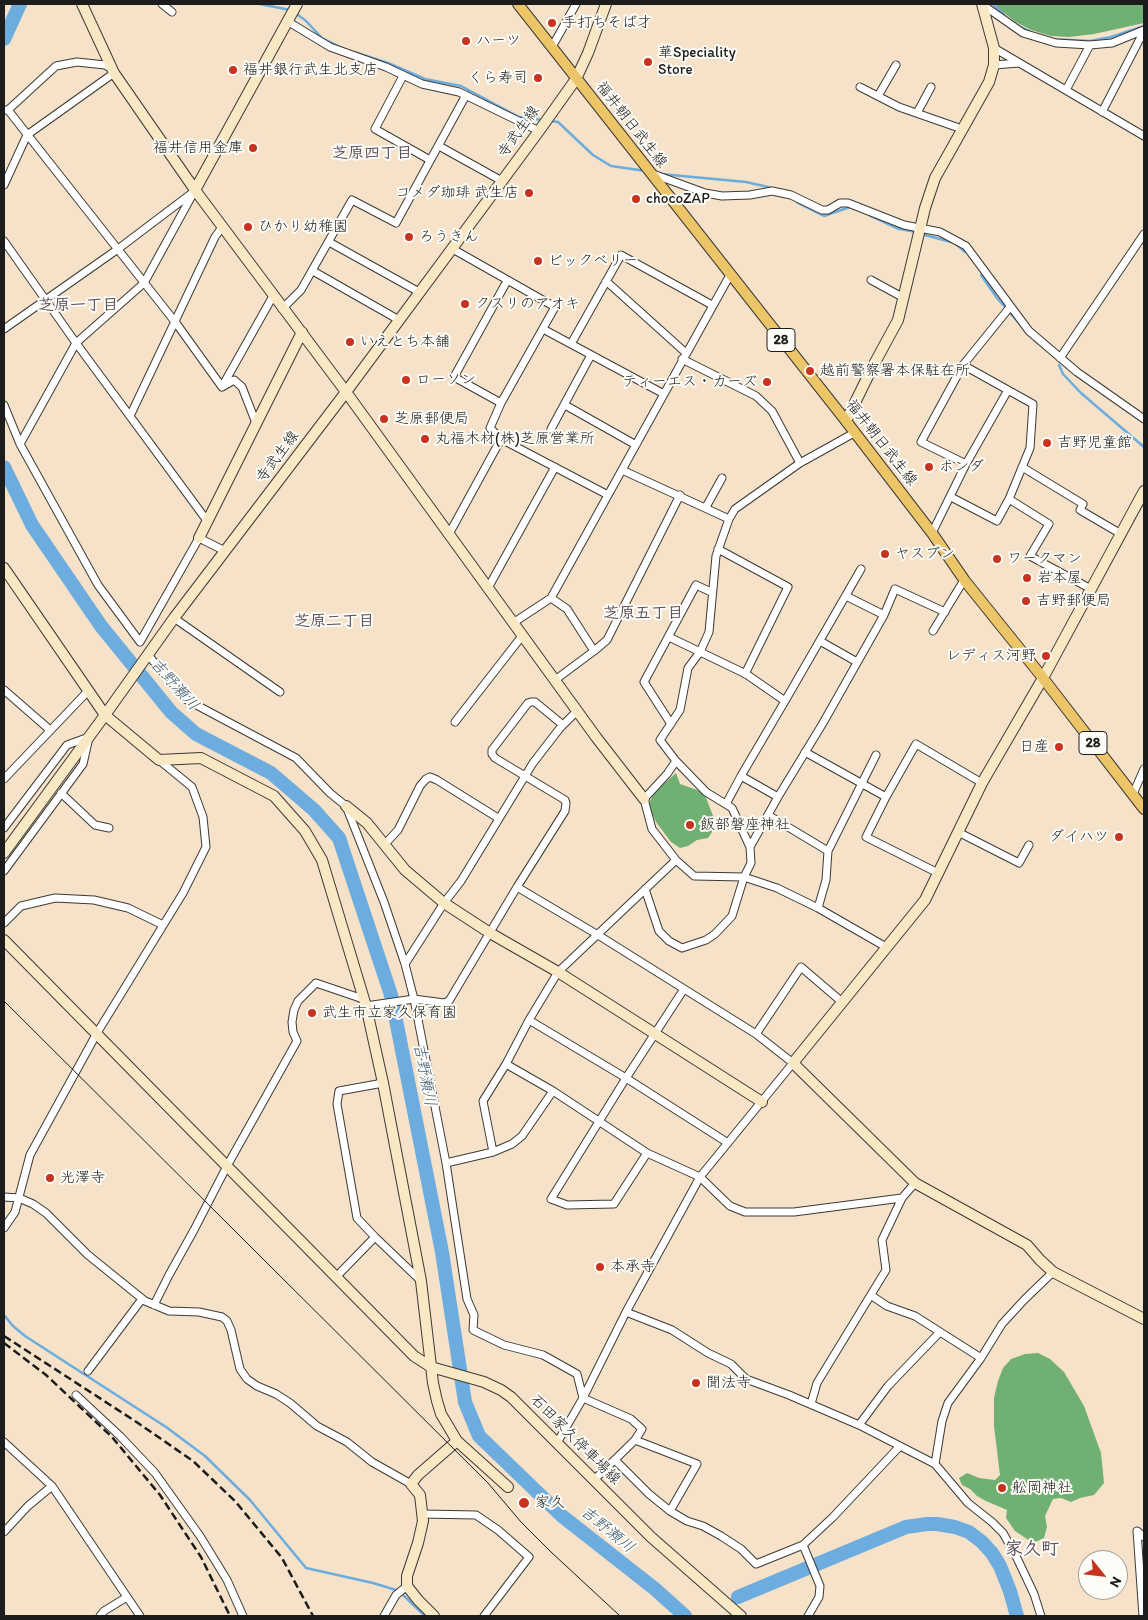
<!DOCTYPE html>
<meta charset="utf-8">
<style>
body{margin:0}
#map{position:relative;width:1148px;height:1620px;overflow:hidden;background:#f5e2c8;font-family:Itim,sans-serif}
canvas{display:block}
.frame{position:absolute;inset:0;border:5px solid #1c1c1c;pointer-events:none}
.north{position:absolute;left:1078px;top:1550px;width:50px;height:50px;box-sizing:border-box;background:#fdfcf7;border:1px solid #a3a29f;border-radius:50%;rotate:119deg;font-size:14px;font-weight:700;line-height:20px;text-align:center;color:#1c1c1c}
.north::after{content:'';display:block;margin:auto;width:18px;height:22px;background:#c8321e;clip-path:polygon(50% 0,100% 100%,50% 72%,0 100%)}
</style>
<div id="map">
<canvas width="1148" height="1620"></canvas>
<div class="frame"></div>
<div class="north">N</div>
</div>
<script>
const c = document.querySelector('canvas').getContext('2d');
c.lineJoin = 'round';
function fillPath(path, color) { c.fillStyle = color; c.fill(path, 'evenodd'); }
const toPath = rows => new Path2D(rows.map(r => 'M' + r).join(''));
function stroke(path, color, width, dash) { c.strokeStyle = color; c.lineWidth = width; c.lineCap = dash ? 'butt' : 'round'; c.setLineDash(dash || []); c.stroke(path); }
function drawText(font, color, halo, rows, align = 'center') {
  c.font = font + ' Itim,"Klee One",sans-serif'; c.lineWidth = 4; c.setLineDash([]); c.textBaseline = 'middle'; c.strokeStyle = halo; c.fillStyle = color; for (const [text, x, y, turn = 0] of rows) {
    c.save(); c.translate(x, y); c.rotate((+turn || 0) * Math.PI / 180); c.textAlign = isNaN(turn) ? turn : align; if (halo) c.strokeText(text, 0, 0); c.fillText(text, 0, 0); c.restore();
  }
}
const forest = toPath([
 [995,4,1144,4,1144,23,1094,34,1069,37,1051,36,1031,30,1016,22,1000,10],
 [676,773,680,784,697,790,705,795,715,821,712,832,708,838,697,840,688,846,680,848,671,842,656,822,648,806,653,795,658,789],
 [1038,1353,1050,1359,1064,1372,1084,1406,1101,1453,1104,1483,1094,1495,1080,1498,1071,1502,1061,1498,1053,1499,1045,1516,1047,1527,1044,1538,1033,1543,1015,1531,1006,1518,1007,1510,986,1501,977,1496,970,1489,962,1485,959,1478,967,1473,979,1478,995,1480,1000,1475,994,1426,994,1398,998,1381,1003,1368,1011,1359,1025,1354]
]);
const stream = toPath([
 [260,4,290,10],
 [993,4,1004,15],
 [295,13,305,20,322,38,342,48],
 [1018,26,1029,31],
 [1053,39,1090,41,1111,37,1144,26],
 [354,52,388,63,425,79,461,86,519,117,543,120],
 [550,121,558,122,593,155,611,166,646,171],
 [661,174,746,182,777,189],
 [795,199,798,203,824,216,850,207],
 [869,215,899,229],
 [900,229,916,232],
 [921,234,955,243,965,252],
 [981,275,997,298,1019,323],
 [1034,340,1039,344],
 [1059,365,1063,374,1081,393,1144,447],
 [4,1315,13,1326,25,1336,166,1427,205,1456,250,1500,306,1568,373,1583,396,1590,403,1595,425,1616]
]);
const river = toPath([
 [4,39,20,4],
 [4,467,32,525,101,626,171,712,196,734,271,773,314,810,339,838,391,995,442,1252,465,1402,479,1436,562,1516,655,1589,685,1616],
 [738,1597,906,1527,927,1524,937,1524,955,1527,969,1532,982,1542,992,1553,1000,1566,1010,1591,1017,1616]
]);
const street = toPath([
 [162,4,172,12],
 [983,5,1023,33,1056,43,1090,45,1112,43,1144,30],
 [287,21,330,47,386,67,422,84,459,92,539,131],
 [552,47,576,4],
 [994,48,1144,136],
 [994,65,1019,63],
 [403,76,375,129,430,160],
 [860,87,899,107,962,129],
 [1066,90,1090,45],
 [878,96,896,65],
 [4,110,8,110,56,66,77,62,105,65,112,69],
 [8,110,176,323,222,387,234,380,242,387,256,423],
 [1102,112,1144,31],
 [917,113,931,87],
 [439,146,502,181],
 [653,174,705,193,722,196,750,195,772,191,791,195,822,210,828,210,840,203,848,203,904,225,940,232,966,246,1029,331,1077,372,1144,419],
 [4,185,27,135,114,73],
 [4,241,76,343,208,522],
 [329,242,419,292],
 [451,248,555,307,501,403,490,428,501,439,608,495],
 [313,271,399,320],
 [871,280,904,298],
 [606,281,686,353],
 [282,309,301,290,352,200,396,223,466,95],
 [4,329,118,249,192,193],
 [543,329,664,394],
 [571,344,621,255,712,305],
 [1060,358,1144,234],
 [682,359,756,396,772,411,800,463],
 [223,385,273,296],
 [501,403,454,377,507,281],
 [4,405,20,444,98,585,140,642,199,538,225,551],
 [565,405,636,445],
 [130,416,215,237,222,227],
 [551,429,591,355],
 [854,433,800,463,735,509,729,519,716,556,709,632,700,652,688,668,680,710,660,740,676,761,667,774,644,799,652,829,676,860,694,876,744,877,777,888,818,908,886,947],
 [20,444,76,343,144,283,195,190],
 [966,464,921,442,963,365,1010,307],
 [1022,467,1083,504,1080,510,1121,534],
 [622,470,729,519],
 [951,497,997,521,1009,499,1030,448,1033,404,963,365],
 [1009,499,1049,524,1030,556,1091,589],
 [706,507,722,478],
 [932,533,966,464,1008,390],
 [449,534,501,439],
 [718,549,788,587,745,674],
 [488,588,555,467],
 [846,596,884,615],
 [551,598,567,609,594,651,555,680],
 [174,618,280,692],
 [513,623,551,598,730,275],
 [933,631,964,580],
 [669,637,746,674,785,701,741,776,778,797,823,723,884,615,895,589,945,612],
 [820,641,857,662],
 [594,651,607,640,680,495],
 [148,655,187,700,296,758,330,793,346,806,384,902,405,964,414,999,446,1163,467,1299,474,1315,473,1330,504,1345,543,1355,577,1374,583,1398,631,1419,642,1429,635,1440,594,1480],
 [4,690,50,730],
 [785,701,861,569],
 [455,722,522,636],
 [671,724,644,682,696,585,711,592],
 [805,752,886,797,916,744,982,783],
 [676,761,706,792,732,808,750,847],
 [4,779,88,691],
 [61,793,95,825,109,828],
 [1133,794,1144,769],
 [886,797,866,837,938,873],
 [726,804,741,776],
 [768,815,828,851],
 [4,828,67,745,89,737],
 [958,832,1019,863,1029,845],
 [384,845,398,830,420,786,426,779,430,777,437,780,498,818],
 [4,871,83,764,88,742],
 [517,887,565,811,566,803,565,800,495,758,492,754,492,750,528,703,531,702,535,702,563,725],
 [645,889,659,931,669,941,682,948,706,940,715,934,732,916,744,877,751,863,750,847,778,797],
 [818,908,826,880,828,851,876,755],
 [4,923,21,906,55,898,94,900,128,908,163,925],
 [405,964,444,903,461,881,533,763,560,728,577,711],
 [366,1006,414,999,444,1003,449,1001,517,887,598,935,756,1034,793,1063,700,1177,626,1312,583,1398,557,1443],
 [529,1020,626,1078,728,1143],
 [756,1034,801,967,842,1002],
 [506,1064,553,1091,647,1153,700,1177,730,1206,745,1212,794,1212,902,1198],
 [383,1083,339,1091,337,1104,357,1218,375,1237,421,1281],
 [493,1152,483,1101,506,1064,529,1020,558,972,676,860],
 [647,1153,614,1204,567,1205,551,1199,626,1078,684,989],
 [446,1163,493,1152,512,1144,522,1136,553,1091],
 [4,1197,19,1198,33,1204,46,1213,88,1255,145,1301,169,1311,199,1312,222,1317,227,1321,231,1330,240,1369,247,1379,257,1386,276,1394,290,1403,317,1426,347,1442,372,1462,411,1484],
 [4,1228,15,1212,30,1155,97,1033,183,893,206,847,203,817,192,787,159,760],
 [336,1277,375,1237],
 [872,1296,887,1306,915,1316,981,1358],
 [154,1305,169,1275,194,1230,227,1166,297,1041,293,1032,292,1022,294,1010,298,1001,316,983,363,999],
 [626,1312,672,1330,708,1353,731,1364,746,1379,789,1395,859,1425,935,1464,968,1503,992,1522,1003,1533,1016,1556,1034,1594,1041,1616],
 [88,1371,142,1299],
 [76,1395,120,1436,155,1473,200,1536,227,1580,243,1616],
 [811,1404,817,1383,886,1270,882,1240,902,1198,915,1183],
 [859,1425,888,1386,939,1333],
 [635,1440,697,1464,670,1511],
 [4,1442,52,1486,140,1616],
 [615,1460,649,1494,670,1511,687,1521,703,1526,721,1536,741,1549,756,1564,803,1545,833,1517,900,1446],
 [935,1464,942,1421,948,1403,981,1358,1002,1324,1024,1300,1053,1272],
 [422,1514,476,1515,498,1530,529,1557,484,1616],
 [4,1532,28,1506,52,1486],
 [803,1545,820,1586,819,1597,808,1616],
 [100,1616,104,1611,127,1597],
 [384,1616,396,1595,407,1586],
 [1143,1616,1137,1531,1144,1537]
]);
const secondary = toPath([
 [82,4,114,73,195,190,346,392,596,737,644,799],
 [195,190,297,4],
 [846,421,872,368,898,320,925,208,935,178,989,82,994,65,994,48,982,4],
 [1144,491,1043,678,982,783,925,900,793,1063,915,1183,1027,1245,1040,1260,1053,1272,1144,1319],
 [199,538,302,332],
 [4,568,105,715,159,760,201,758,274,796,305,831,322,860,366,1006,383,1083,421,1281,433,1383,437,1401,441,1414,457,1441,508,1487],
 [346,806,367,823,405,870,444,903,490,933,558,972,762,1102],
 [4,853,105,715,174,618,346,392,539,131,576,79,588,53,606,4],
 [4,940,414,1356,431,1367,484,1382,501,1390,511,1397,651,1537,741,1616],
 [434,1616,418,1600,407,1586,407,1576,418,1543,423,1521,420,1495,411,1484,418,1475,457,1441]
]);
const primary = toPath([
 [518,4,846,421,932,533,965,581,1039,673,1144,809]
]);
const tram = toPath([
 [4,1001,488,1483,521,1522,551,1552,619,1615]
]);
const rail = toPath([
 [4,1336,138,1423,193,1461,235,1501,282,1558,313,1616],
 [4,1343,46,1375,112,1437,160,1495,201,1557,230,1616]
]);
const markers = [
 [552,23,5,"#c8321e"],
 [466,41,5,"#c8321e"],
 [648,62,5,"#c8321e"],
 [233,70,5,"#c8321e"],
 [538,78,5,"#c8321e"],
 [253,148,5,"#c8321e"],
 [529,193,5,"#c8321e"],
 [636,199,5,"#c8321e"],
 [248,227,5,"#c8321e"],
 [409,237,5,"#c8321e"],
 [538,261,5,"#c8321e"],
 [465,304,5,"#c8321e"],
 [350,342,5,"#c8321e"],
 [810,371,5,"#c8321e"],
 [406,380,5,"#c8321e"],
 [767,382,5,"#c8321e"],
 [384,419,5,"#c8321e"],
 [425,439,5,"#c8321e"],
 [1047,443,5,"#c8321e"],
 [929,467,5,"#c8321e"],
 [885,554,5,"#c8321e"],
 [997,559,5,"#c8321e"],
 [1027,578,5,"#c8321e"],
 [1026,601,5,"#c8321e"],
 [1046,656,5,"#c8321e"],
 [1059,747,5,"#c8321e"],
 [690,825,5,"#c8321e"],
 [1119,837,5,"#c8321e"],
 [312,1013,5,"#c8321e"],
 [50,1178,5,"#c8321e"],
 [600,1267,5,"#c8321e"],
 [696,1383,5,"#c8321e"],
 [1002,1488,5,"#c8321e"],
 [524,1503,6,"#c8321e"]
];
const shields = [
 [781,340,28],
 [1093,743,28]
];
const shieldNames = [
 ["28",781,340],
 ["28",1093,743]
];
const poiNames = [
 ["手打ちそば才",562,23],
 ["ハーツ",476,41],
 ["華Speciality",658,53],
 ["Store",658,70],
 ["福井銀行武生北支店",243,70],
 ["くら寿司",528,78,"right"],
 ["福井信用金庫",243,148,"right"],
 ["コメダ珈琲 武生店",519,193,"right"],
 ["chocoZAP",646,199],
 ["ひかり幼稚園",258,227],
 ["ろうきん",419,237],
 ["ビックベリー",548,261],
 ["クスリのアオキ",475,304],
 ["いえとち本舗",360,342],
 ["越前警察署本保駐在所",820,371],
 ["ローソン",416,380],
 ["ティーエス・カーズ",757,382,"right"],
 ["芝原郵便局",394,419],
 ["丸福木材(株)芝原営業所",435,439],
 ["吉野児童館",1057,443],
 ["ホンダ",939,467],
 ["ヤスブン",895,554],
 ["ワークマン",1007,559],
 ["岩本屋",1037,578],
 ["吉野郵便局",1036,601],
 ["レディス河野",1036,656,"right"],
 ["日産",1049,747,"right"],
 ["飯部磐座神社",700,825],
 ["ダイハツ",1109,837,"right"],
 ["武生市立家久保育園",322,1013],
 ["光澤寺",60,1178],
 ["本承寺",610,1267],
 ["聞法寺",706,1383],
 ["舩岡神社",1012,1488],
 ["家久",535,1503]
];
const streetNames = [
 ["福井朝日武生線",631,125,52],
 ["寺武生線",519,132,-54],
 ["福井朝日武生線",881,443,52],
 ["寺武生線",278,457,-53],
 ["石田家久停車場線",575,1440,45]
];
const neighbourhoodNames = [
 ["芝原四丁目",372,154],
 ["芝原一丁目",78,306],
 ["芝原五丁目",643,614],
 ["芝原二丁目",334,622]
];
const waterNames = [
 ["吉野瀬川",174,685,48],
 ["吉野瀬川",424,1075,79],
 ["吉野瀬川",607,1530,39]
];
const quarterNames = [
 ["家久町",1032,1549]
];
fillPath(forest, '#70b072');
stroke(stream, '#6cacdf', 2.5);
stroke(river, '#6cacdf', 14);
stroke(street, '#3d3a36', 9);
stroke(secondary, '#3d3a36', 12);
stroke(primary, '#3d3a36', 12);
stroke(street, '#fff', 7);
stroke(secondary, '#f8e8c3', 10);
stroke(primary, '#edc569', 10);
stroke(tram, '#1c1c1c', 1);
stroke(rail, '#1c1c1c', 2.5, [8, 4]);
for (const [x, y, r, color] of markers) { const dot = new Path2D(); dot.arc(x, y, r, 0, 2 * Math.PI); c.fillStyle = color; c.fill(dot); stroke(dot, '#fdfcf7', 2); }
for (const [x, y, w] of shields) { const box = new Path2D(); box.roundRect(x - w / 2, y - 11.5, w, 23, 4); c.fillStyle = '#fdfcf7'; c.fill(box); stroke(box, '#1c1c1c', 1); }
drawText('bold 14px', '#1c1c1c', null, shieldNames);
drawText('15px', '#1c1c1c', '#fdfcf7', poiNames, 'left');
drawText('15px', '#1c1c1c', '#fdfcf7', streetNames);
drawText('bold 16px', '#5a4a59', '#fdfcf7', neighbourhoodNames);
drawText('italic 16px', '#405d74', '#fdfcf7', waterNames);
drawText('bold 18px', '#5a4a59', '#fdfcf7', quarterNames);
</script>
